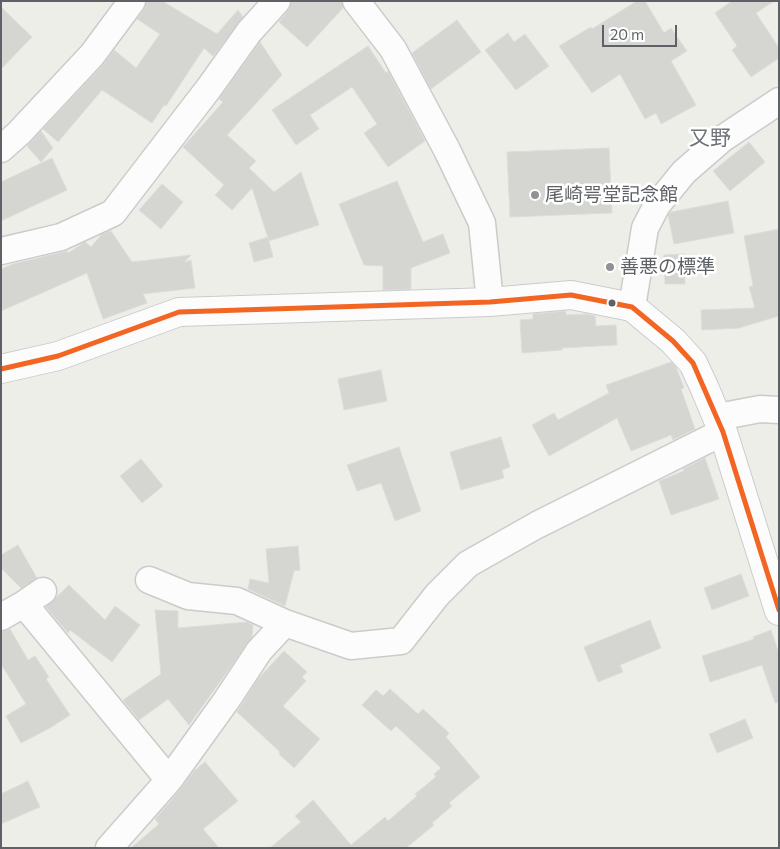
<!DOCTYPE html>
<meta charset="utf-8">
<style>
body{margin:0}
#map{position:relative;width:780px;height:849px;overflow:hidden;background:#eeeee9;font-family:Commissioner,sans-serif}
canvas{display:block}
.frame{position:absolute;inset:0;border:2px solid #5e6267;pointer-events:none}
.scale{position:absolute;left:602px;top:25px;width:75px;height:22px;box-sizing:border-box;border:2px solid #5e6267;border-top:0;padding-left:6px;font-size:15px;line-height:18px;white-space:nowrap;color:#5e6267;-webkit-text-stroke:4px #fff;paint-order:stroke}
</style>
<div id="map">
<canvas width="780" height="849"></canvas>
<div class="frame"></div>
<div class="scale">20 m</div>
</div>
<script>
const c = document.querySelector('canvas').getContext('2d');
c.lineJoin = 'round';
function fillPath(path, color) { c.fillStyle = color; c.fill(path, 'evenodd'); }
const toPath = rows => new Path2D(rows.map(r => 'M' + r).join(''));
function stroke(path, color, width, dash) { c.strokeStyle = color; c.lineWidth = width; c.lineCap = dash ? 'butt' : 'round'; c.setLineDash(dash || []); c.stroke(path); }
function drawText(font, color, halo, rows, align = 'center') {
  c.font = font + ' Commissioner,"Noto Sans JP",sans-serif'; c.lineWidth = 5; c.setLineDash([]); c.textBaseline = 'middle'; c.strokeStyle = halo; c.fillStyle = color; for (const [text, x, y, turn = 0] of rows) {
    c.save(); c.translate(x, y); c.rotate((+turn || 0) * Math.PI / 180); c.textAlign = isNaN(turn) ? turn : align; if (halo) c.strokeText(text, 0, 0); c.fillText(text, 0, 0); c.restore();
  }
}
const building = toPath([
 [147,1,162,1,217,34,238,10,243,17,213,56,204,48,166,106,164,105,152,123,102,90,58,142,43,129,103,65,114,50,136,68,160,34,137,19,144,10,147,1],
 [292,1,341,1,343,8,307,47,279,22,288,11,292,1],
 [637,1,645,1,664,33,671,28,687,51,671,61,696,105,661,124,656,113,645,119,620,74,592,93,559,46,591,27,592,29,637,1],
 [732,1,774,1,756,13,779,48,779,58,751,77,732,50,737,46,715,13,732,1],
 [1,7,32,37,1,69,1,7],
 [457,20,481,52,431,89,412,53,457,20],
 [508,33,514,42,525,34,549,66,516,90,485,50,508,33],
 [260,42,282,75,227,135,256,161,249,168,274,192,301,172,319,225,269,241,252,188,232,210,215,195,224,185,183,147,223,102,219,99,260,42],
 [368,46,386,73,388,71,425,141,388,167,364,133,377,124,352,87,310,115,319,129,296,145,272,110,368,46],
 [41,131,53,148,41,162,27,146,41,131],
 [749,142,765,162,730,191,713,171,749,142],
 [609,148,612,213,510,217,507,152,609,148],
 [52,158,67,190,1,221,1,182,52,158],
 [397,181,423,242,443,234,450,253,411,268,411,289,383,290,383,266,364,265,339,204,397,181],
 [162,184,183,202,161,229,139,210,162,184],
 [728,201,734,233,674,244,668,215,671,212,728,201],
 [779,229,779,316,739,328,702,330,701,310,755,308,749,287,753,286,744,236,779,229],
 [111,231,132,262,191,255,184,262,191,260,195,288,143,294,147,303,103,319,87,273,1,311,1,269,13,264,67,251,68,253,85,242,91,247,102,234,111,231],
 [268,237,273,257,254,262,249,243,268,237],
 [684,254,685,284,665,284,664,255,684,254],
 [566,311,566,315,587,314,595,316,596,326,616,325,617,345,562,348,562,350,522,353,520,320,533,319,533,314,566,311],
 [671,362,676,367,684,388,681,389,695,429,673,440,671,435,631,451,617,418,549,456,532,425,554,413,558,420,609,393,606,385,671,362],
 [381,370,387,401,344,410,338,379,381,370],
 [501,437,510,467,502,470,504,478,461,490,450,452,501,437],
 [399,447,421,511,395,521,381,483,357,491,347,465,399,447],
 [705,458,719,499,671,515,659,481,684,471,683,469,705,458],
 [141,459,163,486,142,503,120,476,141,459],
 [18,545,37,578,21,588,1,568,1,555,18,545],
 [298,546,300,570,294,571,285,606,248,589,250,579,269,583,266,549,298,546],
 [741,574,749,596,712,610,704,588,741,574],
 [69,585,105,620,115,606,140,625,112,662,70,630,68,633,46,607,69,585],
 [155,610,178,611,178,628,247,622,253,625,252,637,189,725,168,699,139,720,123,700,161,674,155,610],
 [650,620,661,648,620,665,623,672,598,682,584,647,650,620],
 [10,629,28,660,35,656,49,677,46,679,70,715,50,728,21,743,6,716,26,704,1,664,1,632,10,629],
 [771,630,779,654,779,702,775,703,762,665,710,682,702,656,754,639,753,637,771,630],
 [284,651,307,672,302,677,306,681,283,706,320,739,294,768,279,754,280,752,237,712,258,679,284,651],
 [390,689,418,714,423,709,449,733,446,737,480,777,449,803,452,806,432,823,434,825,406,848,270,848,301,822,295,816,313,800,351,845,385,817,388,821,417,796,415,794,436,777,434,774,441,768,396,726,391,731,362,705,376,690,383,696,390,689],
 [745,719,753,738,717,753,709,734,745,719],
 [205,762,238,801,203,829,219,848,131,848,159,824,155,819,180,790,194,771,205,762],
 [28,781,40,807,1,824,1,794,28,781]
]);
const street = toPath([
 [356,1,393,49,447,150,482,223,490,302],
 [1,149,19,133,92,55,132,1],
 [1,251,61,237,113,213,209,88,249,32,277,1],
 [632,307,645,228,657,205,684,172,722,139,779,101],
 [718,417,760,409,779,410],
 [149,580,188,596,237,601,285,623],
 [24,604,169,780],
 [1,617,24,604,43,591],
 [109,848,169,780,226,701,259,651,285,623,351,646,401,641,437,595,468,564,537,525,723,432]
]);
const secondary = toPath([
 [1,369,58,356,179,312,490,302,571,295,632,307,673,341,693,363,705,389,723,432,779,611]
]);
const bus1 = toPath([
 [1,369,58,356,179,312,490,302,571,295,632,307,673,341,693,363,723,432,779,610]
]);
const markers = [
 [535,195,5,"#909394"],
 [610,267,5,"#909394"],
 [612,303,4.5,"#5e6267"]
];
const poiNames = [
 ["尾崎咢堂記念館",545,195],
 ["善悪の標準",620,267]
];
const quarterNames = [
 ["又野",710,138]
];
fillPath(building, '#d5d5d2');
stroke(building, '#dedcd8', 1);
stroke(street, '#cbcbcb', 29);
stroke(secondary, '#cbcbcb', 30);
stroke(street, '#fcfcfc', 26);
stroke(secondary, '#fcfcfc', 28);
stroke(bus1, '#f26522', 5);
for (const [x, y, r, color] of markers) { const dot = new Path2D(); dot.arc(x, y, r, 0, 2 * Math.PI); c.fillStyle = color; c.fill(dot); stroke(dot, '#fff', 2); }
drawText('19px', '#5e6267', '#fff', poiNames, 'left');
drawText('21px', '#6f7479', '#fff', quarterNames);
</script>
